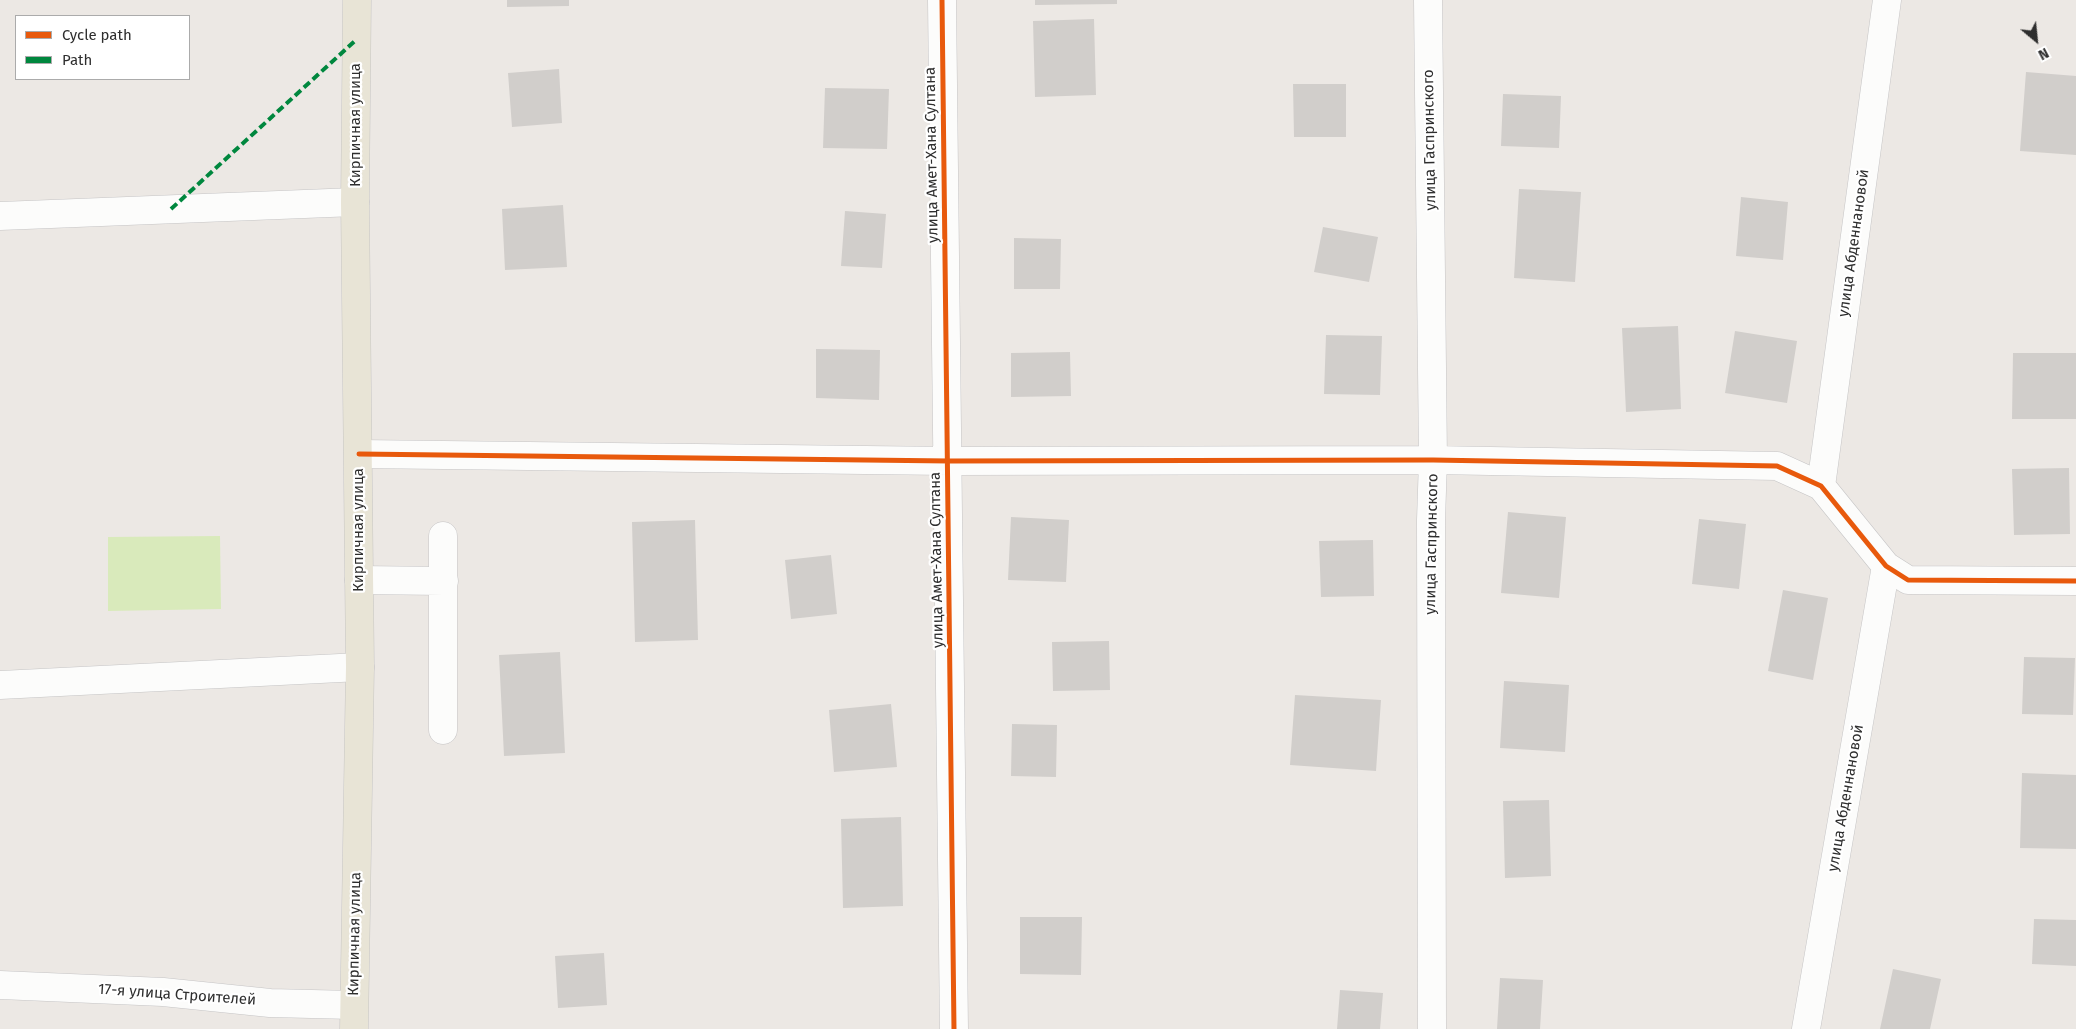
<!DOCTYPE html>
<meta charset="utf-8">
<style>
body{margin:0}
#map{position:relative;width:2076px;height:1029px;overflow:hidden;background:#ece8e4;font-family:"Fira Sans",sans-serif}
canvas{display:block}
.legend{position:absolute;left:15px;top:15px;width:175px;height:65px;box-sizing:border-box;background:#fff;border:1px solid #ababab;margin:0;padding:6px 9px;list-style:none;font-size:15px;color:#2e2e2e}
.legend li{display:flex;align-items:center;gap:10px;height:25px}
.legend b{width:25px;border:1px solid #ababab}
.north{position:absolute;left:2011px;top:15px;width:50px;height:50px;-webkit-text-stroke:4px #fff;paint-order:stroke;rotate:152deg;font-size:14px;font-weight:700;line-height:20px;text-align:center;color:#2e2e2e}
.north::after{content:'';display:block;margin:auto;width:18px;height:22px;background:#2e2e2e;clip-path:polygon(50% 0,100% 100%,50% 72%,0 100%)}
</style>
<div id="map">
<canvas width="2076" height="1029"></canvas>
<ul class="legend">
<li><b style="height:6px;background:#e8590c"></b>Cycle path</li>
<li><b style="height:6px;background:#00873e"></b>Path</li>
</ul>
<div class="north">N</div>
</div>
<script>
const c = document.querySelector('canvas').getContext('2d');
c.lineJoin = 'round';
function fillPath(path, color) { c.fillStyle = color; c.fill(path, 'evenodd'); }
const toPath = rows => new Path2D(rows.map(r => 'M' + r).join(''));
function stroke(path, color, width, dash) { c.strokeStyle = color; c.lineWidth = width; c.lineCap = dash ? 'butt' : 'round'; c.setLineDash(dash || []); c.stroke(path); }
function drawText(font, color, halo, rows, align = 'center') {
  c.font = font + ' "Fira Sans",sans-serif'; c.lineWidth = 4.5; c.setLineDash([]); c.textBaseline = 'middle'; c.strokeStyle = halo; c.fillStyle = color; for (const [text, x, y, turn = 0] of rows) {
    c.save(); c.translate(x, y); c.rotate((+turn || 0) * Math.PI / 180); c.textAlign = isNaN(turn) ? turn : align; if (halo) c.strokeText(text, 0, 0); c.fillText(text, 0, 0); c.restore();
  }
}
const pitch = toPath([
 [220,536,221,609,108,611,108,537]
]);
const building = toPath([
 [507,0,569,0,569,6,507,7],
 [1035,0,1117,0,1117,4,1035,5],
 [1094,19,1096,95,1035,97,1033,21],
 [559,69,562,123,512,127,508,73],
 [2026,72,2076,76,2076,155,2020,151],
 [1293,84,1346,84,1346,137,1294,137],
 [825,88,889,89,887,149,823,148],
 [1503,94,1561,96,1559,148,1501,146],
 [1519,189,1581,192,1575,282,1514,278],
 [1741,197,1788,202,1783,260,1736,256],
 [563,205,567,267,505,270,502,209],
 [845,211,886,214,882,268,841,266],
 [1323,227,1378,237,1369,282,1314,272],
 [1014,238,1061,239,1060,289,1014,289],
 [1678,326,1681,409,1626,412,1622,328],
 [1735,331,1797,341,1787,403,1725,393],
 [1326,335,1382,336,1380,395,1324,394],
 [816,349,880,350,879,400,816,398],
 [1070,352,1071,396,1011,397,1011,353],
 [2013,353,2076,353,2076,419,2012,419],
 [2069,468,2070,534,2014,535,2012,469],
 [1508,512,1566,517,1559,598,1501,593],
 [1011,517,1069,520,1066,582,1008,580],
 [1699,519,1746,524,1739,589,1692,584],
 [695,520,698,640,635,642,632,522],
 [1373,540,1374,596,1321,597,1319,541],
 [831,555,837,614,791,619,785,560],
 [1783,590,1828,598,1813,680,1768,671],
 [1109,641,1110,690,1053,691,1052,642],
 [560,652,565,753,504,756,499,655],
 [2024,657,2075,658,2073,715,2022,714],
 [1504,681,1569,685,1565,752,1500,748],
 [1295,695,1381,700,1376,771,1290,765],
 [891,704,897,767,834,772,829,710],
 [1012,724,1057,725,1056,777,1011,776],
 [2022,773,2076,775,2076,849,2020,848],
 [1549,800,1551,876,1505,878,1503,801],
 [901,817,903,906,843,908,841,819],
 [1020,917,1082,917,1081,975,1020,974],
 [2034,919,2076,920,2076,966,2032,964],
 [604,953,607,1005,558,1008,555,956],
 [1893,969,1941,979,1930,1029,1880,1029],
 [1500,978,1543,980,1540,1029,1497,1029],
 [1340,990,1383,993,1380,1029,1337,1029]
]);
const minor = toPath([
 [942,0,954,1029],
 [1428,0,1433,460,1431,520,1432,1029],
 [0,216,355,202],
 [359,454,949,461,1433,460,1777,466,1821,486,1886,566,1908,580,2076,581],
 [1821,486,1887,0],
 [443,536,443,730],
 [359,580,444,581],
 [0,685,360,667],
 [0,985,163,992,270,1003,353,1005],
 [1806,1029,1886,566]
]);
const major = toPath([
 [354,1029,360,667,355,202,357,0]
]);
const quiet = toPath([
 [171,209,357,39]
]);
const cycleway = toPath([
 [942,0,954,1029],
 [359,454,949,461,1433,460,1777,466,1821,486,1886,566,1908,580,2076,581]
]);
const streetNames = [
 ["Кирпичная улица",356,125,-90],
 ["улица Гаспринского",1430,140,-91],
 ["улица Амет-Хана Султана",932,155,-91],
 ["улица Абденнановой",1854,243,-82],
 ["Кирпичная улица",359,530,-90],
 ["улица Гаспринского",1432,544,-89],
 ["улица Амет-Хана Султана",937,560,-91],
 ["улица Абденнановой",1846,798,-80],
 ["Кирпичная улица",355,934,-89],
 ["17-я улица Строителей",177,995,4]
];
fillPath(pitch, '#d9eabb');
fillPath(building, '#d1cecb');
stroke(minor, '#c5c4c5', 29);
stroke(major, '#c6c5c4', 29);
stroke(minor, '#fcfcfb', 28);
stroke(major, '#e8e4d6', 28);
stroke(quiet, '#00873e', 4, [8, 4]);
stroke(cycleway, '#e8590c', 5);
drawText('15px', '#2e2e2e', '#fff', streetNames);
</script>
